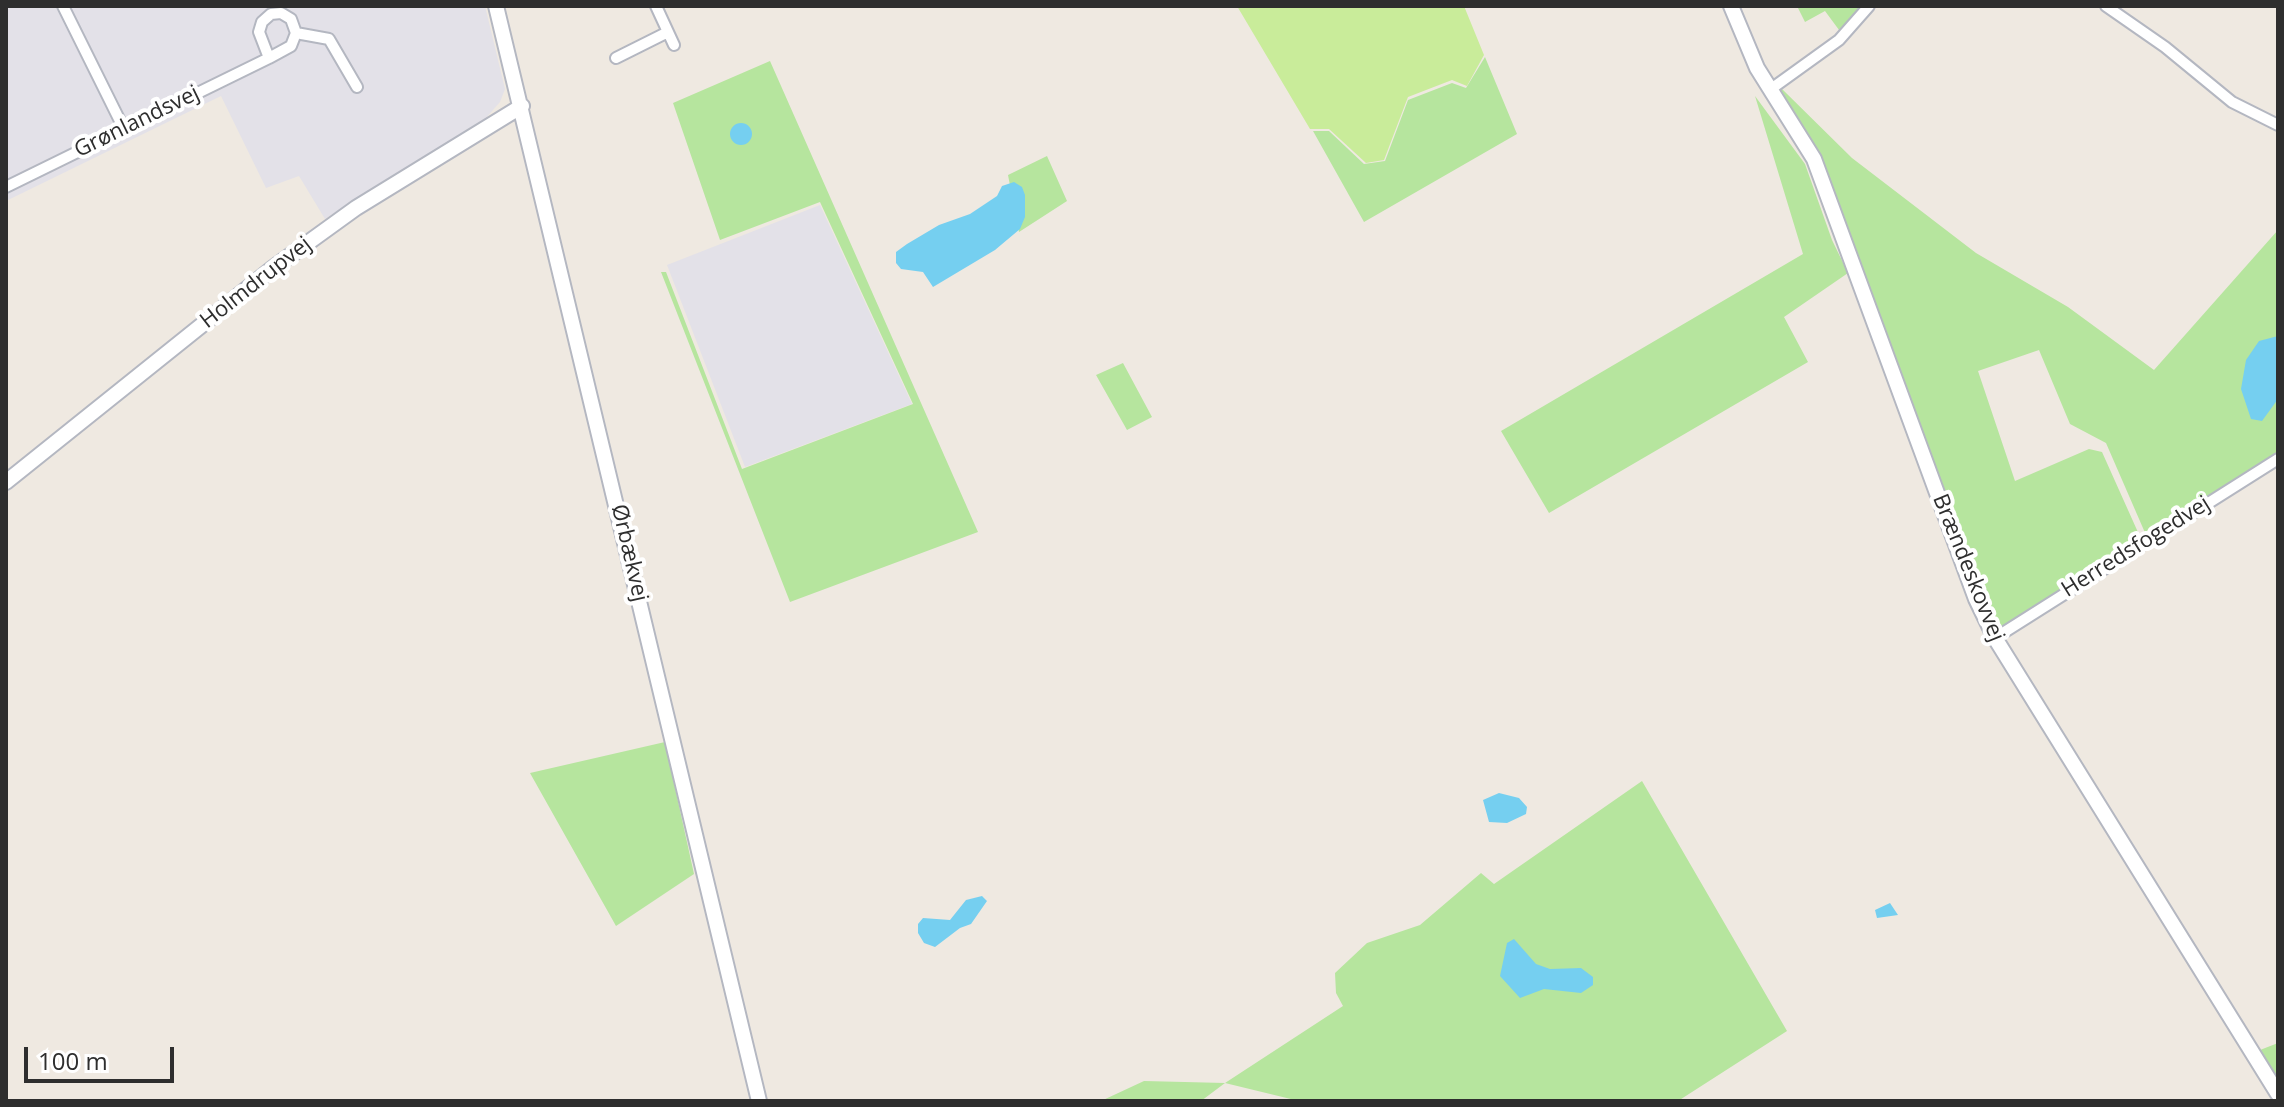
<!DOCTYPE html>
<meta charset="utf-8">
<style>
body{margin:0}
#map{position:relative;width:2284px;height:1107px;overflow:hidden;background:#efe9e1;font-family:"Open Sans",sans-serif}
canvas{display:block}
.frame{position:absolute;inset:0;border:8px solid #2e2e2e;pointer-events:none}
.scale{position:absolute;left:24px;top:1047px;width:150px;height:36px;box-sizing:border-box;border:4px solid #2e2e2e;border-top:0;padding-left:10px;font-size:24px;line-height:28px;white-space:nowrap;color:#2e2e2e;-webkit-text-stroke:6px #fff;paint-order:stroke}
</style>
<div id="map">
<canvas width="2284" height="1107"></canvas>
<div class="frame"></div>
<div class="scale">100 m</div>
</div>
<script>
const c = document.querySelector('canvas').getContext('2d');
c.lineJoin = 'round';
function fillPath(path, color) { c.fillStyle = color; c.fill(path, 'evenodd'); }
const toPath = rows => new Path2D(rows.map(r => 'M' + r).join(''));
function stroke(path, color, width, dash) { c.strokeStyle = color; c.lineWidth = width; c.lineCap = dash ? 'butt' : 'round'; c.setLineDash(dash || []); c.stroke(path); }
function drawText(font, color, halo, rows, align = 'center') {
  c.font = font + ' "Open Sans",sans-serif'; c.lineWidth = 8; c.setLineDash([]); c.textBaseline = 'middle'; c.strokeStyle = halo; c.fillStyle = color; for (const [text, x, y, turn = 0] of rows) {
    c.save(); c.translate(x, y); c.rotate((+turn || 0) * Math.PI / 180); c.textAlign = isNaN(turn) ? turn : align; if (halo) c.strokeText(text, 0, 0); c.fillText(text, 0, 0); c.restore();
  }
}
const industrial = toPath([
 [6,6,485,6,505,89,500,102,486,118,325,219,299,176,266,188,221,96,6,201],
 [820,205,912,404,745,467,667,265]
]);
const green = toPath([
 [1797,6,1866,6,1842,34,1825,11,1805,22],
 [1485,57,1517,134,1364,222,1313,131,1329,131,1364,164,1385,161,1408,100,1452,83,1466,88],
 [770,61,978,532,790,602,661,272,666,272,742,469,913,404,820,202,720,240,673,103],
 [1782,89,1852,158,1976,253,2068,307,2154,370,2278,230,2278,453,2146,535,2106,443,2070,424,2039,350,1978,371,2015,481,2089,449,2102,452,2141,539,1998,629,1983,605,1826,186,1778,93],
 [1755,96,1805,164,1832,240,1848,273,1784,317,1808,362,1549,513,1501,431,1803,254],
 [1047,156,1067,201,1019,232,1008,175],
 [1123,363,1152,417,1127,430,1096,375],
 [665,742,694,874,616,926,530,773],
 [1642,781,1787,1031,1678,1101,1299,1101,1225,1083,1201,1101,1101,1101,1144,1081,1225,1083,1343,1006,1336,993,1335,973,1367,943,1420,925,1481,873,1494,884],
 [2278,1043,2278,1079,2260,1050]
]);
const pitch = toPath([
 [1237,6,1464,6,1484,55,1467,86,1452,80,1408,97,1384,160,1366,163,1329,129,1310,129]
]);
const water = toPath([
 '730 134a11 11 0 1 1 22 0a11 11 0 1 1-22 0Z',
 [1014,182,1022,187,1025,195,1025,217,1020,229,995,250,933,287,923,272,901,269,896,263,896,252,907,244,939,225,970,214,997,196,1002,186],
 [2278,336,2278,399,2262,421,2251,419,2241,389,2246,360,2259,341],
 [1499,793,1519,798,1527,807,1526,814,1507,823,1489,822,1483,800],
 [982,896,987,901,971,924,960,928,935,947,924,943,918,933,918,924,923,918,950,920,966,900],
 [1890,903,1898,915,1877,918,1875,910],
 [1514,939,1536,964,1550,969,1581,968,1593,977,1593,985,1581,993,1544,989,1520,998,1500,976,1507,943]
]);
const street = toPath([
 [63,6,124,129],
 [656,6,674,45],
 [2106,6,2165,47,2232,102,2278,125],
 [296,33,329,39,357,87],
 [616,58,668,32],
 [1771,89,1839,40,1869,6],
 [6,187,269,58,291,46,296,33,291,19,281,13,271,14,262,22,259,32,269,58],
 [1995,638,2278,459]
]);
const secondary = toPath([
 [496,6,759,1101],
 [1731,6,1757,68,1814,159,1976,599,1995,638,2278,1094],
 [6,482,273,268,356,208,522,106]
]);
const streetNames = [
 ["Grønlandsvej",137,122,-26],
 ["Holmdrupvej",256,283,-38],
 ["Herredsfogedvej",2136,547,-32],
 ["Ørbækvej",629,553,77],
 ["Brændeskovvej",1968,568,68]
];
fillPath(industrial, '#e3e1e8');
fillPath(green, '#b6e59e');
fillPath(pitch, '#c9ec9a');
fillPath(water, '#75cff0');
stroke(street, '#b4b7c1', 14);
stroke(secondary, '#b4b7c1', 18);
stroke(street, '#fff', 10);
stroke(secondary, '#fff', 14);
drawText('22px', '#2e2e2e', '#fff', streetNames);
</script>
